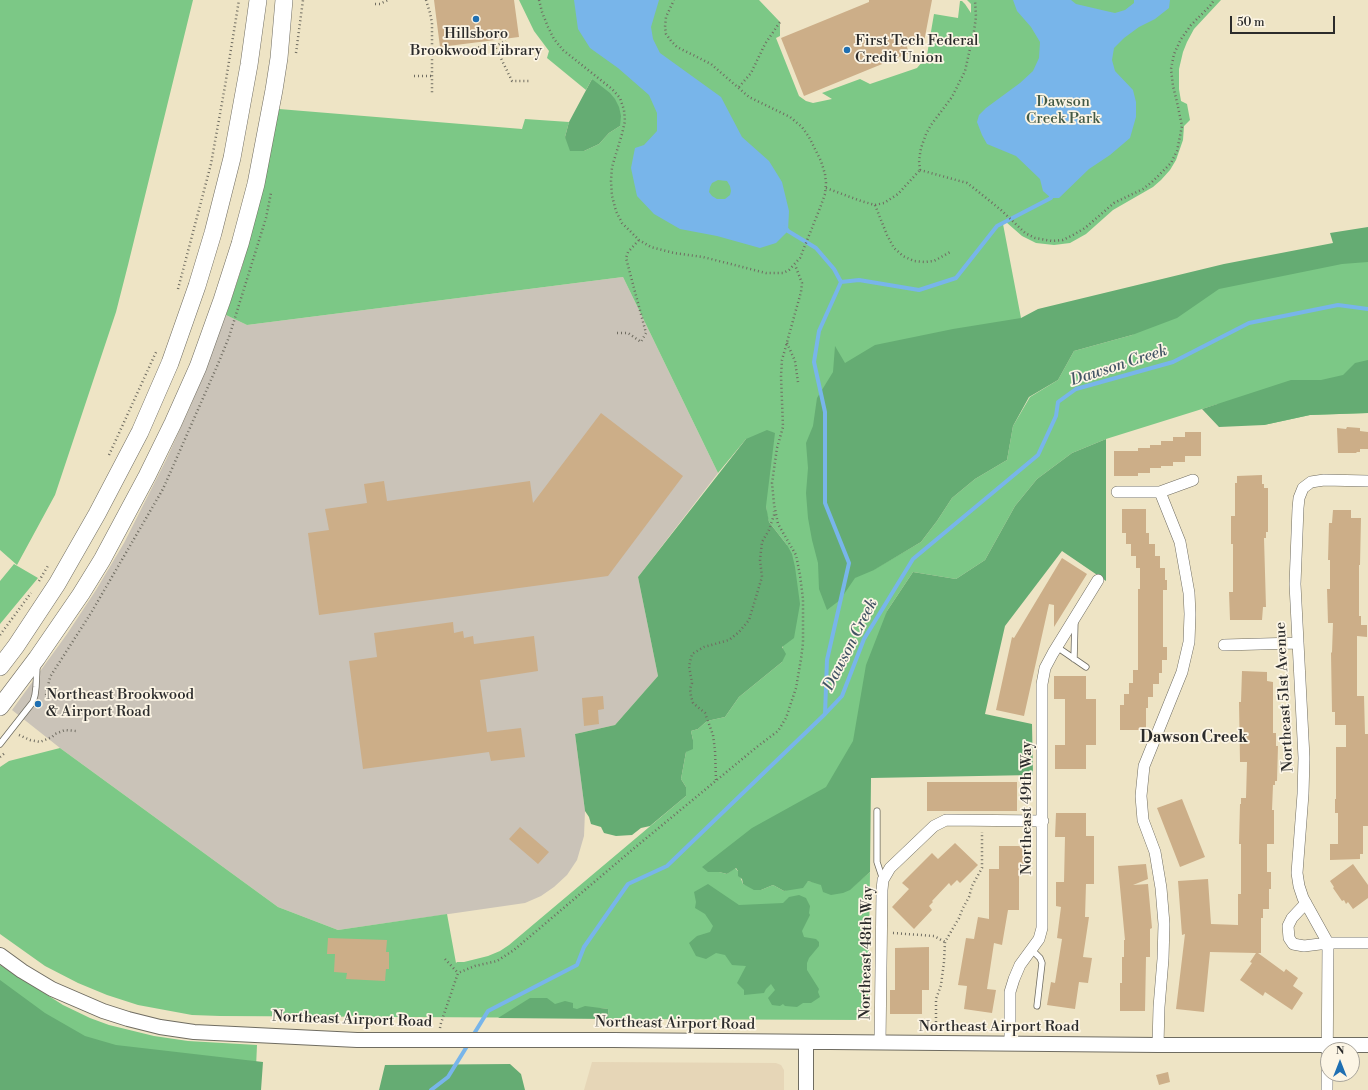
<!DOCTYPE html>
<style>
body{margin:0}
#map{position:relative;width:1368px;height:1090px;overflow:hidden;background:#eee4c5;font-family:"Libre Bodoni",serif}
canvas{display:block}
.north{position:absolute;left:1320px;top:1042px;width:40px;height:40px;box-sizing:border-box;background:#fcf5e5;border:1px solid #a8a49b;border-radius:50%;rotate:0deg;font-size:11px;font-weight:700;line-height:16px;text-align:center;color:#2b2b2b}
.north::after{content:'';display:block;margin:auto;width:14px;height:18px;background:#1f6fb2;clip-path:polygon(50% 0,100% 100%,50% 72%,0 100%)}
.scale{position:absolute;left:1230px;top:16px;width:105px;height:18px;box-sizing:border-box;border:2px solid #2b2b2b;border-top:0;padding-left:5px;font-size:12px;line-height:14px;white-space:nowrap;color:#2b2b2b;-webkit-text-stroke:3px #fcf5e5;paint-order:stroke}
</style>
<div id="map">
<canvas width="1368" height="1090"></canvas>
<div class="north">N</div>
<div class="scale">50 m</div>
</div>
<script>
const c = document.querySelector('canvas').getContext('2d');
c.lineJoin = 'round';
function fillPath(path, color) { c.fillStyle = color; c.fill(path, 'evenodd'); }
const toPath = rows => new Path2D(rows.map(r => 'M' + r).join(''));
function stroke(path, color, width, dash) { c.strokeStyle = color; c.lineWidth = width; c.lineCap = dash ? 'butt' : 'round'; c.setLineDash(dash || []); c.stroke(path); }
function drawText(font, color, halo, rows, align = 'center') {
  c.font = font + ' "Libre Bodoni",serif'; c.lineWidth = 3.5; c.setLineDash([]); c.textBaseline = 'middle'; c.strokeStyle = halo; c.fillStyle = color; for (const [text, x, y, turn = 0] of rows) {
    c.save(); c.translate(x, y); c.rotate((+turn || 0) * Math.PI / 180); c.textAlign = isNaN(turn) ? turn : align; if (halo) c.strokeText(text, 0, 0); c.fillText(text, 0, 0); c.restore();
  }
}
const built = toPath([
 [592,1062,776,1063,781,1065,784,1070,784,1090,584,1090]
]);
const industrial = toPath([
 [623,277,718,473,638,577,658,676,615,725,575,734,585,811,584,836,577,860,567,875,554,887,541,896,525,903,338,930,278,907,60,748,12,710,67,634,96,590,124,543,166,460,191,405,226,315,247,325]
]);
const green = toPath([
 [0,0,193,0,128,265,116,312,55,495,17,565,0,550],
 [519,0,759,0,780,22,780,36,776,38,799,96,806,101,813,103,832,99,822,93,860,79,870,84,917,68,923,61,927,55,934,14,958,18,960,1,962,1,965,4,971,13,971,4,967,0,1221,0,1194,29,1187,42,1183,52,1179,69,1179,89,1181,101,1187,104,1190,120,1184,126,1183,140,1176,160,1170,170,1161,180,1153,187,1113,210,1086,234,1070,243,1054,245,1036,243,1022,236,1006,222,1003,224,1021,318,873,570,921,542,937,521,952,498,975,479,1007,460,1013,426,1030,397,1058,380,1074,351,1132,335,1219,280,1368,252,1368,413,1310,415,1264,425,1218,404,1106,439,1072,453,1037,479,1015,506,985,560,956,579,913,572,887,611,871,745,830,800,708,872,719,872,727,874,735,868,738,871,743,884,761,890,773,885,784,891,808,881,850,889,870,872,868,1020,609,1019,608,1009,597,1008,590,1018,220,1016,192,1015,138,1005,107,995,78,983,45,966,0,934,0,767,9,761,60,748,278,907,338,930,447,914,456,963,457,962,464,962,488,956,500,951,509,945,686,796,686,787,681,779,686,752,693,740,691,731,698,729,707,721,725,717,739,697,782,662,787,545,769,522,767,515,766,506,746,439,718,473,623,277,247,325,226,315,242,267,256,216,270,156,279,109,522,129,525,119,569,122,565,137,584,151,599,144,609,133,620,126,592,79,586,90,547,58,549,51,534,31],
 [14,564,38,578,0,624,0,581],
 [0,965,63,1005,90,1018,109,1025,154,1036,188,1041,257,1045,255,1090,0,1090]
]);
const forest = toPath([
 [592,79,610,93,615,99,619,107,621,116,620,126,609,133,599,144,584,151,570,151,565,137,569,122],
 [1368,227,1368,262,1342,264,1219,289,1177,318,1132,335,1074,351,1058,380,1029,397,1013,426,1007,460,975,479,952,498,937,521,921,542,874,570,855,578,840,600,827,610,819,589,818,563,812,540,808,518,806,493,808,468,806,443,813,426,817,398,833,372,835,346,845,363,875,345,953,329,1021,318,1038,309,1224,264,1333,243,1330,233],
 [1368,360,1368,413,1310,415,1264,425,1219,427,1202,409,1291,380,1321,380,1343,375,1355,363],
 [767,430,775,433,766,506,769,522,787,545,792,554,795,567,800,604,794,638,782,647,786,654,782,662,739,697,725,717,707,721,698,729,691,731,693,740,693,749,686,752,681,779,686,787,686,796,650,826,641,828,632,835,616,836,604,833,601,827,591,824,589,817,585,811,575,734,615,725,658,676,638,577,746,439],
 [1106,439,1106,581,1062,551,1005,626,985,714,1032,724,1033,775,871,778,870,872,850,890,843,893,831,895,823,892,821,885,808,881,803,888,784,891,773,885,761,890,754,890,743,884,742,879,738,876,738,871,736,868,727,874,719,872,708,872,702,867,752,828,826,787,853,741,866,665,887,611,913,572,956,579,985,560,1015,506,1037,479,1072,453],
 [708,884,739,905,783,903,789,897,799,895,806,898,810,906,809,913,810,915,802,931,804,937,816,939,819,942,819,946,809,958,807,963,807,970,819,989,818,992,820,997,811,1003,803,1003,797,1007,785,1006,783,1004,780,1006,772,1005,768,998,775,990,771,984,766,989,764,993,744,995,744,990,737,983,746,966,732,965,725,955,716,953,706,959,696,956,689,943,697,936,710,932,713,926,705,914,695,908,696,902,694,892],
 [0,980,45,1013,85,1036,116,1045,263,1062,261,1090,0,1090],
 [530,998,547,998,555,1004,565,1001,573,1003,573,1008,577,1009,585,1006,608,1009,609,1019,498,1018],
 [510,1064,521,1074,525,1090,379,1090,385,1065]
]);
const water = toPath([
 [574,0,659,0,651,27,653,39,660,53,721,97,742,137,769,161,782,182,789,211,788,231,776,243,760,248,717,236,680,229,654,214,637,196,631,168,635,148,644,145,657,131,657,113,649,95,618,68,590,48,578,29],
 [718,180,727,181,730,186,731,191,730,195,725,199,717,199,712,196,709,192,710,187,712,183],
 [1013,0,1071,0,1076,4,1106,11,1115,13,1125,10,1134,3,1134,0,1170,0,1169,8,1155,19,1139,27,1124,38,1114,48,1112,60,1115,71,1133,90,1136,102,1136,117,1130,138,1110,155,1089,169,1059,198,1051,198,1043,191,1040,179,1016,156,987,144,982,135,977,122,979,115,986,108,1020,83,1033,71,1039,58,1040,42,1031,27,1017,11]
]);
const stream = toPath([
 [785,227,788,231,816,248,834,269,841,282],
 [841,282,859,280,919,290,956,278,997,226,1051,198,1051,193],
 [825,714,827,660,849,563,825,503,825,412,814,362,819,331,841,282],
 [472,1037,488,1011,577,965,584,947,628,884,667,866,825,714,842,696,864,639,913,559,1038,455,1056,416,1058,402,1076,389,1173,362,1249,323,1338,305,1368,309],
 [431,1090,448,1077,469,1043]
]);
const building = toPath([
 [434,0,514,0,519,37,440,47],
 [869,0,932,0,923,47,906,44,909,53,804,96,781,38,869,2],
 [601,413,683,476,608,576,319,615,308,533,329,530,325,509,367,503,364,484,384,481,387,501,530,481,533,503],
 [1347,427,1360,428,1360,431,1368,432,1368,449,1360,449,1360,452,1357,452,1356,453,1338,453,1337,428,1346,429],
 [1185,432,1201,432,1201,456,1185,456,1185,462,1173,462,1173,466,1161,466,1161,468,1150,468,1150,473,1138,473,1138,476,1114,476,1114,451,1138,451,1138,448,1150,448,1150,445,1161,445,1161,441,1173,441,1173,437,1185,437],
 [1262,475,1262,484,1264,484,1264,488,1268,488,1268,532,1266,532,1266,538,1264,538,1266,607,1263,607,1262,620,1230,620,1229,592,1233,592,1233,544,1231,544,1231,516,1235,516,1235,483,1237,483,1237,476],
 [1122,509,1146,509,1146,533,1149,533,1149,544,1155,544,1155,556,1160,556,1160,568,1165,568,1165,580,1167,580,1167,590,1163,590,1163,647,1167,647,1167,660,1162,660,1162,673,1159,673,1159,684,1153,684,1153,697,1148,697,1148,708,1146,708,1146,730,1120,730,1120,705,1124,705,1124,694,1129,694,1129,683,1133,683,1133,670,1138,670,1138,589,1140,589,1140,568,1136,568,1136,556,1131,556,1131,544,1126,544,1126,533,1122,533],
 [1333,510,1351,510,1351,518,1361,518,1360,565,1359,565,1359,616,1361,616,1361,625,1367,625,1367,637,1357,636,1357,696,1364,696,1365,734,1368,734,1368,826,1363,826,1363,854,1360,854,1360,859,1330,860,1330,844,1338,844,1338,813,1335,813,1335,799,1336,799,1336,747,1346,747,1346,725,1335,725,1335,712,1332,712,1331,653,1332,652,1333,623,1328,623,1327,589,1330,589,1330,560,1328,560,1329,523,1332,523],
 [1062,558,1087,574,1054,627,1054,605,1049,604,1024,716,996,710,1012,637,1014,638],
 [453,622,454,633,463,631,464,638,473,636,474,644,534,636,538,671,480,680,487,732,521,728,525,757,491,761,489,752,363,769,349,661,377,657,374,633],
 [1242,671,1267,672,1267,681,1273,682,1273,733,1276,733,1276,746,1278,746,1277,781,1275,781,1275,785,1273,785,1272,810,1274,810,1274,844,1267,844,1267,872,1271,872,1271,889,1269,889,1269,909,1263,909,1263,918,1261,918,1261,953,1258,953,1284,972,1286,969,1298,978,1293,986,1303,993,1292,1010,1265,992,1263,996,1240,980,1252,963,1250,962,1256,953,1210,952,1204,1012,1176,1009,1185,934,1182,935,1178,881,1208,879,1211,924,1238,925,1238,894,1241,894,1241,844,1239,844,1240,804,1241,804,1241,798,1246,798,1247,762,1240,762,1239,702,1241,702],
 [1054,676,1086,676,1086,699,1096,699,1096,745,1086,745,1086,769,1055,769,1055,745,1065,745,1065,699,1054,699],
 [603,696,604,709,598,710,599,724,584,726,582,698],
 [927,782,1017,782,1017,811,927,811],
 [1182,799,1205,857,1180,867,1157,808],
 [1056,813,1086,813,1086,836,1094,836,1094,884,1086,884,1085,917,1089,917,1083,957,1092,958,1088,983,1079,982,1075,1009,1047,1005,1051,982,1055,983,1062,939,1057,938,1061,907,1056,906,1056,882,1064,882,1065,837,1055,837],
 [520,827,549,852,538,864,509,839],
 [955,843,978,865,960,883,957,880,951,886,949,883,932,901,933,902,929,906,932,910,914,929,892,907,909,889,902,883,932,853,938,859],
 [999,846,1027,846,1027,869,1019,869,1019,910,1008,910,1002,945,994,943,987,989,996,990,992,1013,964,1009,967,986,958,985,966,938,974,939,978,917,989,919,989,869,999,869],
 [1146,864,1148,879,1133,885,1148,884,1152,928,1150,929,1150,957,1146,957,1145,1011,1120,1011,1120,983,1122,983,1122,957,1124,957,1124,940,1125,940,1118,866],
 [1353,864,1368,885,1368,898,1353,909,1348,902,1346,904,1344,900,1342,901,1333,888,1334,887,1330,881],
 [328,938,387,940,386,952,389,952,389,969,386,969,385,981,346,979,347,973,334,972,335,954,327,954],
 [929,947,929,990,922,990,922,1014,890,1014,890,990,895,990,895,948],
 [1168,1072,1170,1082,1159,1085,1156,1075]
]);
const path = toPath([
 [426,0,430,13,432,23,432,94],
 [539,0,542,12,548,27,554,39,563,50,612,89,620,98,624,110,625,121,622,134,612,167,611,181,612,196,616,211,622,223,639,240,651,247,674,253,703,257,766,273,783,273,789,270,800,258,820,208,825,194,826,183,825,174,821,161,809,137,802,127,790,117,749,97,711,64,677,47,671,41,666,34,665,27,666,17,674,0],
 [375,4,380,4,388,0],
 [495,46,506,41],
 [296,53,303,0],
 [432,54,449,52,459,54,467,53,482,46,492,44,495,46,512,81,529,81],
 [414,76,432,76],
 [739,87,751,73,765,44,780,22],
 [920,170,967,183,975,189,1001,210,1025,233,1035,238,1052,241,1063,240,1073,235,1085,228,1114,203,1143,189,1152,182,1171,163,1177,151,1182,126,1177,102,1173,86,1171,69,1174,54,1181,39,1191,25,1210,6,1214,0],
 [920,170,919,160,921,148,926,134,931,125,952,97,965,71,974,31,976,17,975,0],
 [826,188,861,201,875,205,884,203,898,194,920,170],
 [875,205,887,235,894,248,903,256,914,261,925,262,934,261,952,251],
 [178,289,211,164,225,86,239,0],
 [617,333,628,333,641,342,646,333,626,258,628,252,639,240],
 [787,343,795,361,798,382],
 [109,455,157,350],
 [39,581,49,564],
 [0,635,31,593],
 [46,695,50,677,91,613,163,489,218,364,229,337,266,218,271,193],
 [19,735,30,740,40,742,52,737,55,734,65,730,76,731],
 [0,757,6,752],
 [716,780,715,750,713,735,705,713,693,703,691,696,690,689,692,683,689,666,692,654,704,647,729,640,739,632,749,620,762,577,760,560,762,542,769,530,774,515,774,511],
 [893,933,934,936,945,942],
 [445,959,458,973],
 [440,1028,441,1023,458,973,475,966,497,961,514,950,632,850,758,746,778,731,786,718,796,688,801,659,803,643,803,599,800,575,796,555,778,524,774,504,772,483,777,448,783,427,781,376,782,360,801,292,802,283,795,265],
 [936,1030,936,999,941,985,944,962,945,942,959,918,963,908,969,897,972,886,982,868,982,832]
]);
const service = toPath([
 [1057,647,1086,667],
 [1074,659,1075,621],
 [0,744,33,702,35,695,36,687,37,666],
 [877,811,877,862,883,880],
 [1031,949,1040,958,1042,963,1037,1006]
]);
const minor = toPath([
 [1117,492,1160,492],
 [1224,645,1297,643],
 [1306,903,1292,918,1288,926,1289,938,1293,944,1304,946,1328,943,1368,943],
 [880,1043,882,890,883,880,890,868,934,826,946,820,1043,821],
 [1010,1044,1010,992,1014,979,1020,965,1039,939,1042,928,1042,684,1045,668,1053,653,1098,580],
 [1158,1045,1159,1007,1163,959,1164,924,1161,888,1155,852,1143,820,1141,796,1144,766,1182,672,1189,642,1190,614,1189,593,1180,542,1160,492,1193,480],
 [1327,1090,1328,943,1303,898,1299,886,1297,873,1303,794,1304,758,1295,584,1298,508,1299,498,1303,488,1311,482,1324,480,1368,481]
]);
const tertiary = toPath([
 [0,955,22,971,52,989,103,1011,128,1019,160,1027,194,1032,357,1040,613,1040,1158,1045,1368,1045],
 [806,1090,806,1042]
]);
const primary = toPath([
 [0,667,16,646,57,584,97,514,140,432,170,363,197,286,213,233,232,158,249,65,258,0],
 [0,707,37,658,81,594,102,560,147,476,173,423,198,367,222,300,240,244,256,184,274,90,279,58,284,0]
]);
const markers = [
 [476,19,4,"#1f6fb2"],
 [847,50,4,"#1f6fb2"],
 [38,704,4,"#1f6fb2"]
];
const poiNames = [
 ["Hillsboro",476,34,"center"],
 ["Brookwood Library",476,51,"center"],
 ["First Tech Federal",855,41],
 ["Credit Union",855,58],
 ["Northeast Brookwood",46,695],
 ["& Airport Road",46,712]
];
const parkNames = [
 ["Dawson",1063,102],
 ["Creek Park",1063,119]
];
const streetNames = [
 ["Northeast 51st Avenue",1285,697,-93],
 ["Northeast 49th Way",1027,808,-90],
 ["Northeast 48th Way",867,953,-89],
 ["Northeast Airport Road",352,1020,2],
 ["Northeast Airport Road",675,1024,1],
 ["Northeast Airport Road",999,1027]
];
const waterNames = [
 ["Dawson Creek",1119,366,-18],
 ["Dawson Creek",851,645,-63]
];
const neighbourhoodNames = [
 ["Dawson Creek",1194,738]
];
fillPath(built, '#e6d6b7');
fillPath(industrial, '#cac3b8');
fillPath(green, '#7cc886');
fillPath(forest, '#65ac73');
fillPath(water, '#78b5ea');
stroke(stream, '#78b5ea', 4);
fillPath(building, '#ccae88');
stroke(service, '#6f6c61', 7);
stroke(minor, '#6f6c61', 12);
stroke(tertiary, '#6f6c61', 16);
stroke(primary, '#6f6c61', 18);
stroke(path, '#6f6c61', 2.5, [1, 3]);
stroke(service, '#fff', 5.5);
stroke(minor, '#fff', 11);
stroke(tertiary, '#fff', 14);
stroke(primary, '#fff', 17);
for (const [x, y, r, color] of markers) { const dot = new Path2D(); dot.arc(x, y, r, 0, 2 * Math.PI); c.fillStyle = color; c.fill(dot); stroke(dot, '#fcf5e5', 1.5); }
drawText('15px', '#2b2b2b', '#fcf5e5', poiNames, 'left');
drawText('15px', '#435a46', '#fcf5e5', parkNames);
drawText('15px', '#2b2b2b', '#fcf5e5', streetNames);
drawText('italic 16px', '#425464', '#fcf5e5', waterNames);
drawText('bold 16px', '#2b2b2b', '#fcf5e5', neighbourhoodNames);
</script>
